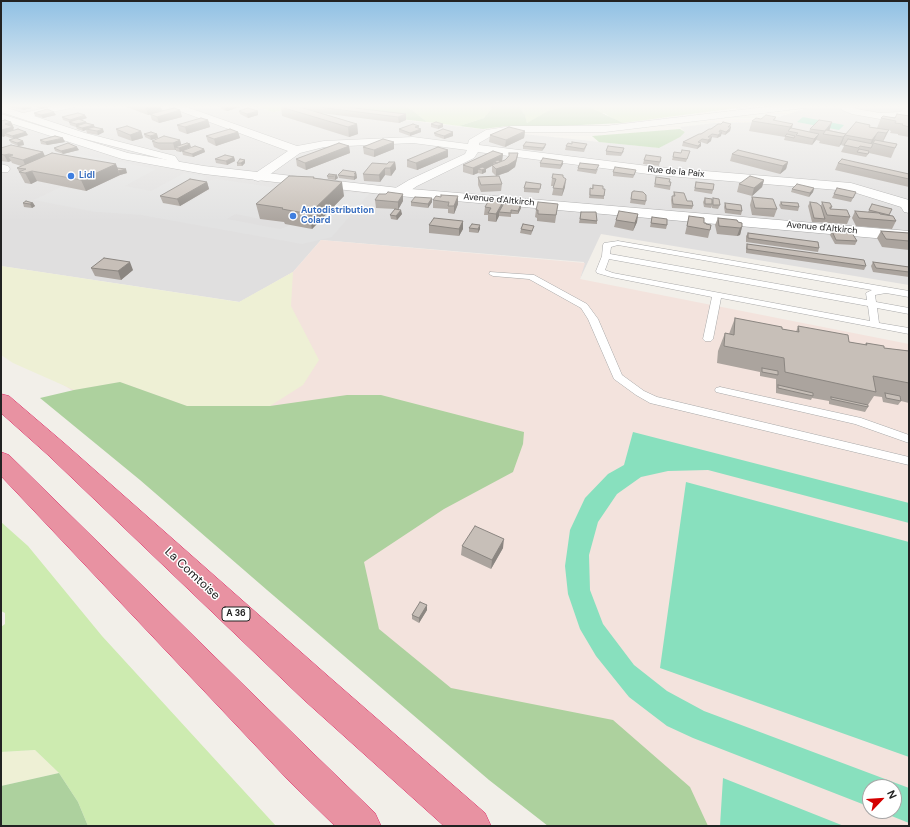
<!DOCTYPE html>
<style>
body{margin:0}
#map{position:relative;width:910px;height:827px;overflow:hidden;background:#f2efe9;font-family:"DM Sans",sans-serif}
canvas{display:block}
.frame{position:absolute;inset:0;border:2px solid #222;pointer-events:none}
.north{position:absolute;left:862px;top:779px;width:40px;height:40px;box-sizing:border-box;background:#fff;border:1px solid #a7a7a7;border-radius:50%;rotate:65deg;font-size:11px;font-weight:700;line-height:16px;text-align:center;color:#222}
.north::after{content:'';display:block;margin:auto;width:14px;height:18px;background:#d40000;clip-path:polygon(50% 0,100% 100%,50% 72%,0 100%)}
</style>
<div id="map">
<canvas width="910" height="827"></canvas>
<div class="frame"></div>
<div class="north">N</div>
</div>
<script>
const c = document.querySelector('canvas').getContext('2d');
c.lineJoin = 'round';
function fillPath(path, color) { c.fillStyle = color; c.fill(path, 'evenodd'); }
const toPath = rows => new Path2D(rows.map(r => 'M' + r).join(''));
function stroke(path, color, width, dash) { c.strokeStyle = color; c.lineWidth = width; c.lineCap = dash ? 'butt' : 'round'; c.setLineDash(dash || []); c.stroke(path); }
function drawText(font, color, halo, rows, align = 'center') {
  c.font = font + ' "DM Sans",sans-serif'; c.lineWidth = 3; c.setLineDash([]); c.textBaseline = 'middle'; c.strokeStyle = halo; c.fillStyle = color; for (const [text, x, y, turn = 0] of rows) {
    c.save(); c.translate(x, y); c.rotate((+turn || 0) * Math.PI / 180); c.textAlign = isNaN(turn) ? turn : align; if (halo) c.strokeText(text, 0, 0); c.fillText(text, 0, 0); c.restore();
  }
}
const residential = toPath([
 [1,105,251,105,273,112,291,109,309,109,514,133,659,148,685,132,680,127,714,123,762,122,817,105,909,105,909,285,601,234,580,279,584,262,321,240,293,272,240,302,1,266]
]);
const military = toPath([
 [321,240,585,263,580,279,909,344,909,826,592,826,131,429,33,365,240,302,293,272],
 [870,787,894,787,894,811,870,811]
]);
const farmland = toPath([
 [1,266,239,302,293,272,291,306,319,360,303,385,270,406,187,406,120,382,74,390,13,363,1,355],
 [35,750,59,773,1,786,1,752]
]);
const grass = toPath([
 [251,105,332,105,309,109,291,109,273,112],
 [401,105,494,105,484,118,459,126,427,122,412,110],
 [517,105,759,105,623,123,615,120,604,113,537,118,527,123,525,115],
 [1,522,28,546,102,636,276,826,88,826,78,802,59,773,35,750,1,752,1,627,5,624,5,613,1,611]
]);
const forest = toPath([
 [332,105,401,105,412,110,427,122,309,109],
 [494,105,517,105,525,115,527,123,548,111,564,107,589,107,623,123,539,127,508,126,483,129,459,126,484,118],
 [680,129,685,132,680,137,659,148,599,142,592,136],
 [120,382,187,406,270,406,347,395,381,395,524,432,523,444,513,472,444,509,364,562,379,629,451,688,613,720,690,787,708,826,548,826,489,780,267,590,140,480,40,398,74,390],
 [59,773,78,802,88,826,1,826,1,786]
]);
const pitch = toPath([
 [803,117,844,125,839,130,797,122],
 [633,432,909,503,909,523,708,470,668,471,641,477,617,494,598,522,589,555,590,590,603,624,634,665,667,691,704,711,909,788,909,823,879,811,894,811,894,787,870,787,870,807,693,738,667,726,629,697,596,656,580,629,568,594,565,566,570,530,585,498,608,474,624,465],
 [686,482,909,542,909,757,660,668],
 [723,778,844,826,720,826]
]);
const parking = toPath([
 [79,154,156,169,125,186,151,191,184,173,207,177,162,203,181,207,211,189,196,185,200,182,217,179,292,190,260,219,235,214,227,219,280,229,291,225,312,229,347,192,369,194,332,237,302,244,141,215,96,212,34,200,61,187,86,191,128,173,106,169,58,163]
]);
const service = toPath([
 [618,241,909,291,909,297,886,293,875,295,876,302,909,308,909,314,877,308,879,323,909,328,909,334,721,298,713,339,711,341,705,341,703,339,712,297,611,277,597,273,596,271,602,256,603,245,604,243,618,241],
 [618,245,872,290,866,293,867,300,610,254,611,247,618,245],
 [609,259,868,306,870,321,613,273,605,270,609,259],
 [490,272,534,275,587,304,598,319,622,375,644,391,657,397,909,457,909,465,650,403,636,395,614,379,588,319,581,308,529,279,493,276,489,274,490,272],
 [720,387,861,418,909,435,909,443,855,424,716,392,715,390,716,388,720,387]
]);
const minor = toPath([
 [59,105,77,105,75,107,34,116,85,133,175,156,181,165,179,167,171,167,167,160,77,137,1,112,1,106,23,113,59,105],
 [167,105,181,105,297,146,324,141,413,137,468,144,469,140,486,130,512,126,605,126,781,105,810,105,805,108,605,132,512,132,493,135,479,143,479,145,656,167,851,183,909,200,909,213,904,212,901,207,850,191,656,175,478,152,474,158,417,186,404,195,394,195,393,192,394,189,409,180,465,154,467,150,413,143,324,147,300,153,262,180,258,181,254,180,252,177,254,174,288,151,169,107,167,105],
 [839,105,849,105,857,109,880,113,900,112,906,107,909,106,909,115,903,118,880,119,852,114,842,110,839,105],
 [1,164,8,166,10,169,8,172,1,172,1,164]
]);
const tertiary = toPath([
 [1,114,128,153,204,166,399,188,909,231,909,241,399,196,204,174,122,159,1,120,1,114]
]);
const motorway = toPath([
 [1,394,9,396,64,443,328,676,485,813,491,826,444,826,304,700,48,455,1,413,1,394],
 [1,452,9,455,315,755,375,813,381,826,335,826,289,781,1,476,1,452]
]);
const wall = toPath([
 [1,105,30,105,32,108,23,110],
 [36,105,48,105,49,107,41,109,37,108],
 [121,105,160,105,162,111,148,115],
 [220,105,240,107,227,111,221,109],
 [302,105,406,114,406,120,399,123,321,113,357,124,358,134,349,137,282,116,281,107,302,108],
 [180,110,182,117,159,123,152,120,150,114],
 [239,111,258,111,258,115,248,118,240,114],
 [34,113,56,115,43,118,35,116],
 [909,116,909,137,898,135,898,134,890,133,891,131,889,130,883,142,897,144,891,158,869,153,866,157,841,152,844,146,841,145,845,135,869,127,877,128,881,118],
 [62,117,87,118,81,120,104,132,98,135,87,133,86,130,83,131,77,129,76,127,70,125,69,122,63,120],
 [776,117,775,120,792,128,809,132,810,129,829,130,846,134,842,143,839,147,819,143,820,141,816,140,812,145,784,140,785,137,749,131,752,121,761,119],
 [208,120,210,127,187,134,179,131,177,125],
 [1,121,11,122,14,128,13,129,14,130,28,135,16,139,23,141,24,145,19,146,43,152,45,156,117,168,127,173,120,175,86,191,37,181,31,184,25,183,17,168,21,166,12,163,11,161,8,162,1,161,1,148,18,146,11,143,9,140,13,139,5,136,3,137,1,135],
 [431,124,443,124,443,127,438,129,431,127],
 [721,124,731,124,730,131,725,135,721,134,721,136,717,138,711,137,711,141,707,144,701,142,701,146,697,149,682,146,683,142],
 [419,126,419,128,421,132,410,136,399,132,399,129],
 [116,129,141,131,143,138,132,141,118,136],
 [525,131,524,138,505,147,489,142,490,135],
 [238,132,240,138,216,146,208,142,206,136],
 [453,132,453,136,444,139,435,136,434,133],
 [144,134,157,134,158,138,151,140,145,137],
 [40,140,65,142,47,145,41,144],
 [180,140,181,145,191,147,180,152,176,151,176,150,161,150,154,147,152,141],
 [587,144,586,147,584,152,565,150,566,146],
 [349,146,350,153,306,170,297,166,296,159],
 [523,146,545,147,542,151,523,149],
 [363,147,394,149,374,157,364,154],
 [54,148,79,150,63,154,55,151],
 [204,149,205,152,193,157,183,155,182,151],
 [606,151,624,151,621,156,606,155],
 [690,151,686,162,672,160,674,152,681,153],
 [518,153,517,159,515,167,508,172,496,176,492,172,492,166,486,169,486,172,482,174,478,173,473,175,463,172,463,165,503,154,502,161,505,160],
 [732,154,788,162,786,169,780,174,730,161],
 [234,157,235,161,227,165,216,163,215,159],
 [448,157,417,170,407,167,407,160],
 [661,157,659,166,643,164,644,160],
 [245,160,245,163,242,166,237,166,237,163],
 [395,162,396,169,391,176,385,175,380,182,364,181,363,174,387,164],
 [540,163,563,164,560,169,540,167],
 [838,163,909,174,909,187,835,170],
 [578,168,598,169,596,174,577,171],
 [356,172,357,178,354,180,339,178,338,175],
 [613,172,635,174,633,178,613,176],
 [329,174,338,178,335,180,328,179,327,176],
 [563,175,563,177,565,187,562,196,552,195,554,186,551,186,552,178],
 [314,177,315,178,344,196,312,229,285,224,284,222,260,219,256,204],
 [478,177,502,184,501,191,481,192,478,185],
 [656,177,671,182,670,190,654,187],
 [764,180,762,187,752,196,737,192,739,184],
 [207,182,209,189,180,206,163,203,160,196],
 [696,182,713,190,712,194,694,191],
 [541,184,539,193,524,192,524,188],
 [593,185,603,189,604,196,604,199,589,198,590,188,592,188],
 [814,188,813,192,809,197,791,192,792,189],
 [632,192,646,201,645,205,630,203],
 [674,192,687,201,693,206,692,209,672,208,671,200,672,196,673,196],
 [856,192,851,202,832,198,834,194],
 [386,194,403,194,403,201,398,209,402,214,397,220,391,219,390,215,395,209,376,208,375,200],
 [458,196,458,204,454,214,448,213,448,209,433,208,433,200,441,197],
 [752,197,777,209,774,217,752,215,750,205],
 [432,198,432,202,428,208,411,206,411,202],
 [705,198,712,201,713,198,720,205,718,209,712,208,712,206,711,208,704,207,703,202],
 [504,200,504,204,521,208,518,214,511,214,511,217,499,216,496,222,488,221,488,215,484,215,485,207],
 [781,202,799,207,798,211,781,209,779,205],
 [810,202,821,206,822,202,832,207,831,209,850,217,847,224,812,222,808,206],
 [23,203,33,203,35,206,32,208,24,207],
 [725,203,742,211,741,215,725,213,724,207],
 [558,204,555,223,537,221,537,218,535,217,536,210],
 [872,204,889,215,896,221,892,229,856,226,852,218,855,211,868,212],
 [581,212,597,221,597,224,579,223],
 [638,214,637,222,633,231,614,227,616,220],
 [689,216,706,224,710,230,708,238,685,234],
 [652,217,667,225,666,229,650,227],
 [718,218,738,222,742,227,740,235,737,236,717,234,715,225],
 [463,221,463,229,459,236,429,233,429,225],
 [469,228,480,229,478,233,469,232],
 [521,229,533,230,531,235,520,233],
 [832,231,857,241,855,245,835,244,830,235],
 [881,231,909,233,909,250,882,247,877,238],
 [748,233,819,248,818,252,746,242,746,236],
 [747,244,866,266,864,270,746,253,746,248],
 [873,262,909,267,909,277,873,272,871,266],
 [91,268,133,270,121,280,95,276],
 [735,318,796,332,798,326,849,342,865,345,866,343,884,348,909,351,909,403,901,401,898,405,883,402,882,397,874,396,868,405,868,407,865,412,829,404,829,401,812,398,811,400,776,393,776,379,760,376,760,372,717,363,718,351,725,333,729,334],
 [462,546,503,548,491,569,461,555],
 [427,605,427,610,419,623,412,619,412,615]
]);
const shadedWall = toPath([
 [20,105,30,105,32,108,23,110],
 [43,105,48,105,49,107,41,109,40,106],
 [145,105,160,105,162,111,148,115],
 [235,105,240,105,240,107,227,111,226,108],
 [180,110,182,117,159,123,157,117],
 [258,111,258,115,248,118,247,114],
 [54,112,56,115,43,118,41,115],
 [406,114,406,120,399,123,398,117],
 [85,115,87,118,72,123,70,120],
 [208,120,210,127,187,134,185,127],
 [11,122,14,128,13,129,16,134,4,133,5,136,3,137,1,134,1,130,5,124],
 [86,122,87,125,76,126,76,124],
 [832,122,829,132,825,131],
 [357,124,358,134,349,137,348,127],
 [443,124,443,127,438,129,438,126],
 [793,124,791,131,788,131,790,127],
 [94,125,95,128,86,129,86,130,83,131,82,128],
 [731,127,730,131,725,135,726,132],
 [103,129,104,132,98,135,97,131],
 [421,129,421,132,410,136,410,133],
 [889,130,884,139,882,143,886,133],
 [141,131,143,138,132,141,130,135],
 [525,131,524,138,505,147,506,140],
 [26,132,28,135,14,139,12,136],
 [238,132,240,138,216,146,214,139],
 [453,132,453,136,444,139,444,136],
 [722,132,721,136,717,138,718,135],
 [878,132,873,142,869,148,869,147,872,140],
 [157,134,158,138,151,140,150,136],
 [819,134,816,140,812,145,814,139],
 [846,134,842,143,839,147,843,137],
 [712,137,711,141,707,144,708,140],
 [63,138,65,142,47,145,45,142],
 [180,140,182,147,190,144,191,147,180,152,179,148,175,147,176,150,175,150,173,143],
 [23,141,24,145,18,146,17,143],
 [394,142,394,149,374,157,374,150],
 [701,143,701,146,697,149,698,146],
 [546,144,545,147,542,151,543,148],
 [349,146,350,153,306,170,305,163],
 [77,147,79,150,63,154,61,151],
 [204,149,205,152,193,157,192,154],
 [448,150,448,157,417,170,416,163],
 [43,152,46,159,26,167,23,160],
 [518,153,517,159,515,167,508,172,496,176,496,169],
 [9,154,10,157,8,156,11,161,8,162,4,155],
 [503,154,502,161,497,163,494,162,493,165,486,169,486,172,482,174,482,170,478,169,478,173,473,175,473,168],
 [234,157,235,161,227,165,226,161],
 [245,160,245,163,242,166,241,163],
 [563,161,563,164,560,169,561,165],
 [395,162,396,169,391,176,390,168],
 [788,162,786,169,780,174,783,166],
 [116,164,120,175,86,191,81,180],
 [385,168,385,175,380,182,379,175],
 [126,169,127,173,120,175,118,171],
 [32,171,37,181,31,184,25,173],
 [356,172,357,178,354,180,354,174],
 [337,175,338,178,335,180,335,176],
 [566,179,565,187,562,196,563,189],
 [764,180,762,187,752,196,754,188],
 [207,182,209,189,180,206,177,199],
 [342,182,344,196,312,229,309,214],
 [814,188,813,192,809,197,810,193],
 [403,194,403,201,398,210,398,202],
 [458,196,458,204,454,214,454,206],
 [432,198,432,202,428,208,428,204],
 [504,200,503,208,499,212,499,216,496,222,496,214],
 [33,203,35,206,32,208,30,204],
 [521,204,521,208,518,214,518,211],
 [401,210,402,214,397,220,396,216],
 [638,214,637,222,633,231,635,223],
 [463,221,463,229,459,236,459,229],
 [480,225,480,229,478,233,478,229],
 [742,227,740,235,737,236,740,228],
 [130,262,133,270,121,280,118,271],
 [504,539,503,548,491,569,492,560],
 [427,605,427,610,419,623,419,618]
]);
const building = toPath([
 [220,105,235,105,226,108,220,105],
 [287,105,293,105,357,124,348,127,281,107,287,105],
 [303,105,329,105,406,114,398,117,303,105],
 [174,108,180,110,157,117,150,114,174,108],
 [248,108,258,111,247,114,239,111,248,108],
 [47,109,54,112,41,115,34,113,47,109],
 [78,113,85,115,70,120,62,117,78,113],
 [897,114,909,116,909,127,902,125,903,124,895,123,896,121,881,118,883,116,895,118,897,114],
 [766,115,776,117,773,120,793,124,790,127,752,121,756,118,761,119,766,115],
 [201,118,208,120,185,127,177,125,201,118],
 [79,119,86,122,76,124,69,122,79,119],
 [5,120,11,122,5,124,13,127,1,130,1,121,5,120],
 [819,120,832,122,825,131,810,129,819,120],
 [436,122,443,124,438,126,431,124,436,122],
 [723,122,731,124,728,127,731,127,726,132,720,130,719,132,722,132,718,135,712,134,708,137,712,137,708,140,702,139,698,142,701,143,698,146,683,142,699,134,701,134,709,129,711,129,718,124,721,124,723,122],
 [856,122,870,125,869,127,889,130,886,133,878,132,872,140,845,135,856,122],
 [86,123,94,125,82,128,76,126,86,123],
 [413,124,419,126,415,127,421,129,410,133,399,129,413,124],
 [127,126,141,131,130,135,116,129,127,126],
 [94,127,103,129,97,131,86,129,94,127],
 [509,127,525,131,506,140,490,135,509,127],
 [791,128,819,134,814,139,796,135,798,133,788,131,791,128],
 [18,129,26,132,12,136,4,133,18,129],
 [230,129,238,132,214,139,206,136,230,129],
 [443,129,453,132,444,136,434,133,443,129],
 [826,130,846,134,843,137,823,134,826,130],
 [151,132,157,134,150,136,144,134,151,132],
 [787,134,795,136,794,138,785,136,787,134],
 [55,136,63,138,45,142,40,140,55,136],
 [164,136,180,140,173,143,158,143,152,141,164,136],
 [16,138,23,141,17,143,9,140,16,138],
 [383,139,394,142,374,150,363,147,383,139],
 [848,139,873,144,871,148,860,146,858,148,844,145,848,139],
 [875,140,897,144,895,148,873,143,875,140],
 [526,142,546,144,543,148,523,146,526,142],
 [572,142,587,144,584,149,566,146,568,143,572,144,572,142],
 [68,143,77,147,61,151,54,148,68,143],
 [187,143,190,144,179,148,175,147,187,143],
 [339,143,349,146,305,163,296,159,339,143],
 [11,145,43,152,23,160,8,156,13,155,9,154,4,155,1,154,1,148,11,145],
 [195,146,204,149,192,154,182,151,195,146],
 [608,146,624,148,622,153,606,151,608,146],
 [438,147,448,150,416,163,407,160,438,147],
 [859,149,869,151,868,154,857,152,859,149],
 [682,150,690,151,687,159,673,157,674,152,681,153,682,150],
 [738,150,788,162,783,166,732,154,738,150],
 [493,151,503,154,473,168,463,165,493,151],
 [52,153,116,164,81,180,32,171,25,173,19,172,26,169,17,168,52,153],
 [509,153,518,153,516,160,508,165,496,169,492,165,505,160,509,156,509,153],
 [225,155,234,157,226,161,215,159,225,155],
 [646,155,661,157,660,162,644,160,646,155],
 [543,158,563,161,561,165,540,163,543,158],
 [240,159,245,160,241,163,237,163,240,159],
 [842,159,909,174,909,179,838,163,842,159],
 [498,160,501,161,497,163,494,162,498,160],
 [389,162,395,162,390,168,385,168,379,175,363,174,372,163,387,164,389,162],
 [580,163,599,165,596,170,578,168,580,163],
 [482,167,486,168,482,170,478,169,482,167],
 [615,167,636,170,634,175,613,172,615,167],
 [117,168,126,169,118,171,117,168],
 [343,170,356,172,354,174,356,174,354,177,338,175,343,170],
 [329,174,337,175,335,176,327,176,329,174],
 [553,174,563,175,563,177,566,179,563,189,553,188,556,179,552,178,553,174],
 [289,176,314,177,313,178,342,182,309,214,282,209,283,208,256,204,289,176],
 [499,176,502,184,481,185,478,177,499,176],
 [750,176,764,180,754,188,739,184,750,176],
 [656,177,670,179,669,182,671,182,670,186,655,184,656,177],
 [190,179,207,182,177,199,160,196,190,179],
 [526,182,541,184,540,189,524,188,526,182],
 [696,182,714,184,713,190,695,188,696,182],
 [797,184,814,188,810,193,792,189,797,184],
 [593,185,603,186,603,189,605,189,604,196,590,195,590,188,593,189,593,185],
 [837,188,856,192,853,198,834,194,837,188],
 [634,191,643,192,646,195,646,201,631,199,632,192,634,191],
 [388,192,403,194,398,202,375,200,379,194,386,194,388,192],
 [674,192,684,193,687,201,692,201,693,206,673,204,672,196,675,196,674,192],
 [441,195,458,196,454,206,448,206,449,202,447,202,433,200,436,196,441,197,441,195],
 [415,197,432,198,428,204,411,202,415,197],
 [752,197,773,199,777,209,755,208,752,197],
 [705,198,712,199,712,204,705,204,705,198],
 [713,198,719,199,720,205,713,205,713,198],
 [489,200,504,200,496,214,488,213,491,208,485,207,489,200],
 [26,201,33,203,30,204,23,203,26,201],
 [538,202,558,204,556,215,538,214,538,210,536,210,538,202],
 [781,202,798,203,799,207,782,205,781,202],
 [810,202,817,203,821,206,825,219,814,218,810,202],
 [822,202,830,203,832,207,830,207,830,209,847,210,850,217,827,215,822,202],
 [504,203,521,204,518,211,511,210,511,213,499,212,504,203],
 [725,203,741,205,742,211,726,209,725,203],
 [872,204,892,209,889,215,869,210,872,204],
 [395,209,401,210,396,216,390,215,395,209],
 [619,211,638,214,635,223,616,220,619,211],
 [855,211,879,213,880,214,893,216,896,221,859,218,855,211],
 [581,212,596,212,597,221,580,219,581,212],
 [689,216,704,218,704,223,706,223,706,224,711,225,710,230,687,226,689,216],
 [652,217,667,219,667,225,651,223,652,217],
 [434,218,463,221,459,229,429,225,434,218],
 [718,218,737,220,738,222,742,223,742,227,740,228,719,226,718,218],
 [472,224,480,225,478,229,469,228,472,224],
 [523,224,534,226,532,231,521,229,523,224],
 [832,231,852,233,857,241,836,240,832,231],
 [881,231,909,233,909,241,886,239,881,231],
 [748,233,818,242,819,248,748,238,748,233],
 [747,244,864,260,866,266,747,249,747,244],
 [104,258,130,262,118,271,91,268,104,258],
 [873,262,909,267,909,272,876,268,873,262],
 [735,318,782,327,782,329,799,332,798,326,848,335,849,342,867,345,866,343,884,346,884,348,909,351,909,383,873,376,876,392,785,372,784,358,724,346,725,333,734,335,735,318],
 [762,368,778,371,778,375,762,372,762,368],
 [778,385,813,393,813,396,778,388,778,385],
 [885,393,900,396,901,401,886,398,885,393],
 [831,397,868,405,868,407,831,399,831,397],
 [475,526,504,539,492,560,462,546,475,526],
 [420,602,427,605,419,618,412,615,420,602]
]);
const markers = [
 [71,176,4,"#3f7fe0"],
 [293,216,4,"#3f7fe0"]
];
const farStreetnames = [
 ["Rue de la Paix",676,172,5],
 ["Avenue d'Altkirch",499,200,5],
 ["Avenue d'Altkirch",822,228,5]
];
const farShopnames = [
 ["Lidl",79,176],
 ["Autodistribution",301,211],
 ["Colard",301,221]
];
const shields = [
 [236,614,28]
];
const shieldNames = [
 ["A 36",236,614]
];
const nearStreetnames = [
 ["La Comtoise",192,574,43]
];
fillPath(residential, '#e0dfdf');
fillPath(military, '#f3e3dd');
fillPath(farmland, '#eef0d5');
fillPath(grass, '#cdebb0');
fillPath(forest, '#add19e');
fillPath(pitch, '#88e0be');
fillPath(parking, '#e2e2e2');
stroke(service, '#a9a9a9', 1);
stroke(minor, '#a9a9a9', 1);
stroke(tertiary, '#a9a9a9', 1);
stroke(motorway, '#dc2a67', 1);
fillPath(service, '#fff');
fillPath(minor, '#fff');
fillPath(tertiary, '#fff');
fillPath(motorway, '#e892a2');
fillPath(wall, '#aba49e');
fillPath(shadedWall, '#8b8681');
fillPath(building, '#c7bfb8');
stroke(building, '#8b8681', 1);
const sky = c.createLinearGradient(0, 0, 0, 221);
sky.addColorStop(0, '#8fc0e4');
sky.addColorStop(0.48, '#f9f8f5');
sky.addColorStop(1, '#f9f8f500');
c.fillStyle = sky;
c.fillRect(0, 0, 910, 221);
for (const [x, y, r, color] of markers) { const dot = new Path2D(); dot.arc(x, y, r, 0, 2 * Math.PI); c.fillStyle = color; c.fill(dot); stroke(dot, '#fff', 1.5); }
drawText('9px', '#222', '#fff', farStreetnames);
drawText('bold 9px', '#366cbe', '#fff', farShopnames, 'left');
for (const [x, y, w] of shields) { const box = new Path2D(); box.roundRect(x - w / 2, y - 7, w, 14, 3); c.fillStyle = '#fff'; c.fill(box); stroke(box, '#222', 1); }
drawText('bold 9px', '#222', null, shieldNames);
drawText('12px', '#222', '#fff', nearStreetnames);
</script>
